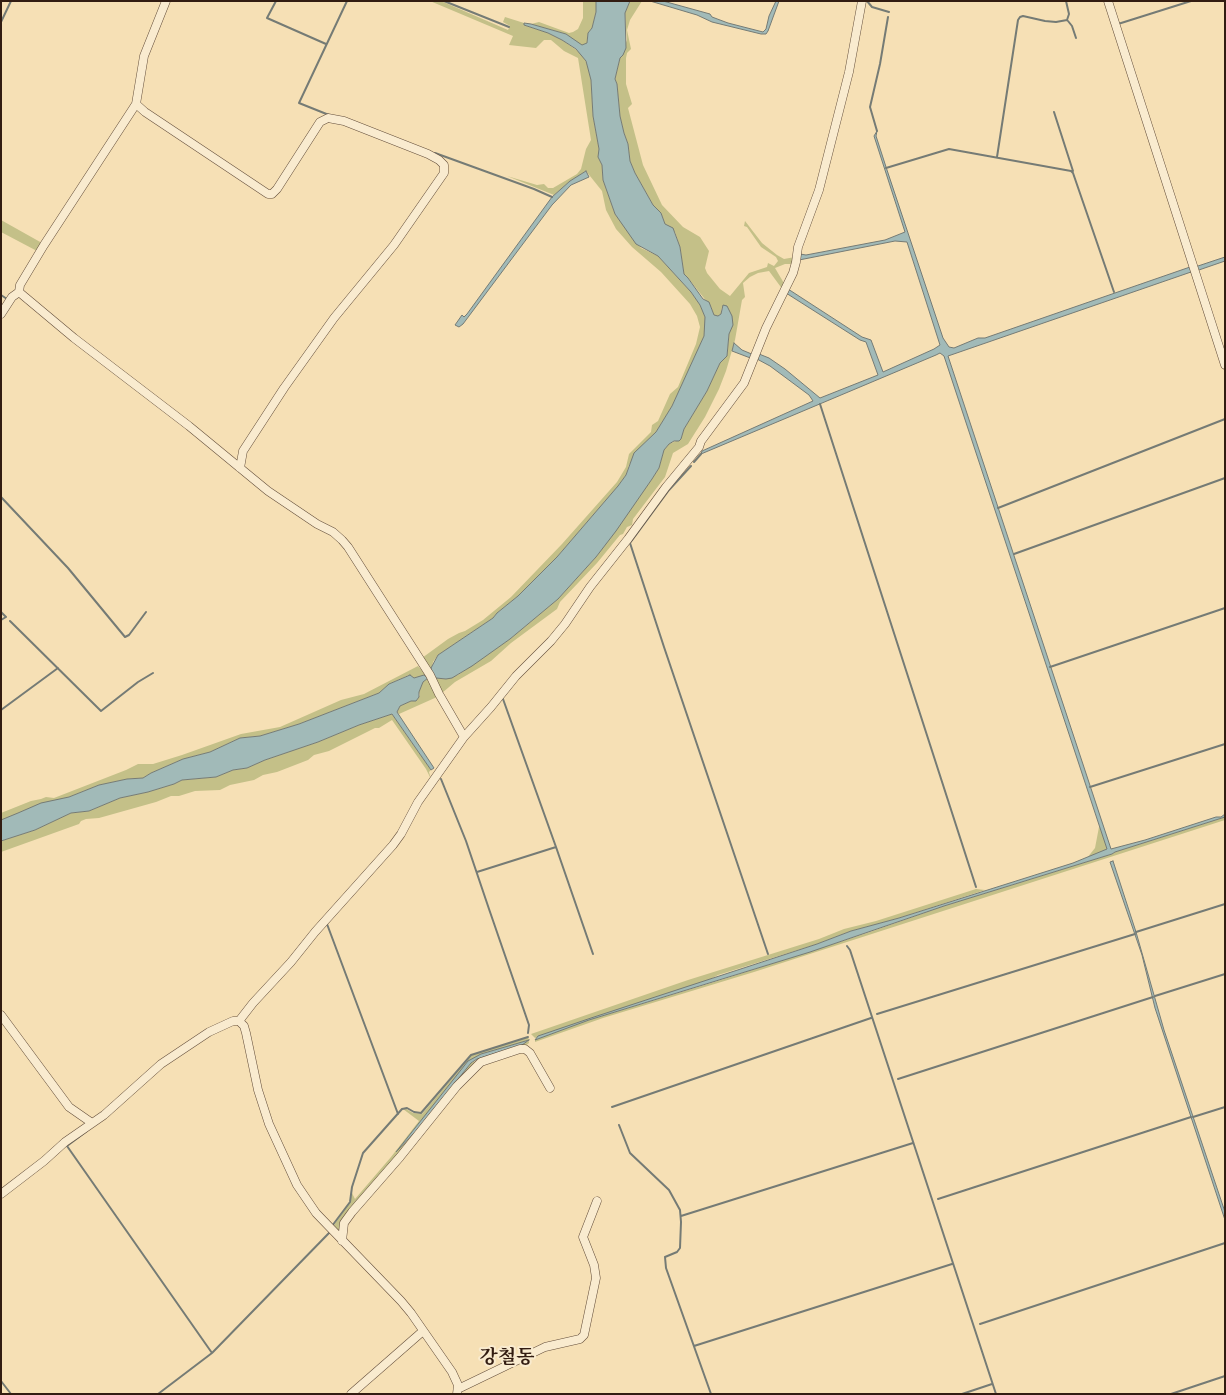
<!DOCTYPE html>
<meta charset="utf-8">
<style>
body{margin:0}
#map{position:relative;width:1226px;height:1395px;overflow:hidden;background:#f6e0b5;font-family:"Gentium Book Plus",serif}
canvas{display:block}
.frame{position:absolute;inset:0;border:2px solid #321c11;pointer-events:none}
</style>
<div id="map">
<canvas width="1226" height="1395"></canvas>
<div class="frame"></div>
</div>
<script>
const c = document.querySelector('canvas').getContext('2d');
c.lineJoin = 'round';
function fillPath(path, color) { c.fillStyle = color; c.fill(path, 'evenodd'); }
const toPath = rows => new Path2D(rows.map(r => 'M' + r).join(''));
function stroke(path, color, width, dash) { c.strokeStyle = color; c.lineWidth = width; c.lineCap = dash ? 'butt' : 'round'; c.setLineDash(dash || []); c.stroke(path); }
function drawText(font, color, halo, rows, align = 'center') {
  c.font = font + ' "Gentium Book Plus","Noto Serif KR",serif'; c.lineWidth = 4; c.setLineDash([]); c.textBaseline = 'middle'; c.strokeStyle = halo; c.fillStyle = color; for (const [text, x, y, turn = 0] of rows) {
    c.save(); c.translate(x, y); c.rotate((+turn || 0) * Math.PI / 180); c.textAlign = isNaN(turn) ? turn : align; if (halo) c.strokeText(text, 0, 0); c.fillText(text, 0, 0); c.restore();
  }
}
const green = toPath([
 [430,1,441,1,508,30,510,26,503,22,505,17,524,23,524,25,548,33,562,40,582,54,589,68,591,80,593,116,599,149,598,157,602,165,603,180,615,214,641,248,658,256,691,292,700,305,705,317,706,324,704,336,697,352,672,406,656,432,644,444,629,465,626,475,615,490,557,557,518,596,497,613,493,618,438,655,433,662,431,673,422,658,448,639,459,633,465,631,483,620,511,597,562,544,617,482,626,467,629,454,651,432,652,425,658,421,670,394,678,387,696,344,700,327,697,316,690,304,661,272,632,247,616,229,606,210,602,191,586,171,570,181,554,195,507,176,537,185,544,184,548,188,553,188,577,174,581,169,586,149,591,140,578,58,564,51,551,40,544,40,536,48,509,45,513,36],
 [583,1,596,1,596,12,592,28,588,33,587,43,581,46,566,34,531,24,539,22,569,33,573,32,578,29,583,18],
 [630,1,642,1,630,20,627,30,631,49,627,53,626,58,626,84,632,104,628,108,643,165,662,205,683,227,700,237,709,251,705,268,707,273,720,289,730,296,749,273,767,267,768,263,774,266,778,261,776,257,761,247,747,227,744,226,745,221,762,243,777,255,784,259,795,257,794,264,785,264,775,268,785,285,783,290,769,271,758,273,750,277,743,283,745,297,742,300,735,340,726,371,719,389,705,417,688,444,673,453,665,477,633,519,632,525,627,527,623,534,620,535,597,563,560,602,557,609,511,643,491,661,455,682,442,693,433,677,442,679,458,675,510,639,558,599,596,557,652,479,659,468,664,450,669,444,681,439,684,429,707,391,720,363,727,356,729,334,732,320,727,306,722,307,721,314,718,316,714,315,711,307,688,278,684,274,680,247,675,232,665,224,661,213,653,205,635,173,630,161,628,144,624,133,620,116,617,84,615,79,620,58,627,40,625,13],
 [1,220,42,243,37,251,1,232],
 [418,666,427,676,414,678,409,675,389,684,379,693,299,724,260,736,240,738,210,752,183,759,151,773,143,778,127,779,99,785,69,797,33,807,2,820,1,817,1,813,31,801,41,799,46,797,54,798,126,770,138,764,153,764,182,755,241,734,280,727,341,700,364,694],
 [428,678,437,697,399,714,397,712,400,706,411,701,416,701,420,695,419,692,423,682],
 [392,714,431,770,429,772,431,779,426,769,392,720,379,728,375,728,329,751,314,755,308,760,277,772,263,775,254,780,230,785,220,790,195,791,179,796,171,796,156,802,99,818,86,819,81,821,79,824,1,852,1,841,35,830,71,813,89,811,120,798,148,792,174,784,182,780,216,777,233,770,247,768,265,760,318,742,359,725],
 [1225,817,1225,820,754,972,603,1018,535,1042,535,1040,541,1037,589,1020,724,979,867,933,944,906,1112,854,1115,852],
 [1099,827,1101,827,1108,849,1087,858,1095,848],
 [976,889,985,890,899,918,851,931,817,944,718,975,707,981,535,1038,531,1034,688,980,819,939,844,929,876,921],
 [528,1037,529,1040,521,1043,481,1054,461,1071,400,1148,417,1130,471,1063,529,1041,529,1043,524,1047,473,1065,339,1234,332,1228,350,1202,352,1193,355,1199,391,1157,419,1121,403,1109,406,1109,413,1113,422,1114,472,1055]
]);
const water = toPath([
 [596,1,630,1,625,13,626,48,623,55,620,58,615,79,617,84,620,116,624,133,628,144,630,161,635,173,653,205,661,213,665,224,673,228,680,247,684,274,688,278,703,299,709,302,714,315,718,316,721,314,723,305,727,306,732,316,733,325,729,334,727,356,720,363,707,391,684,429,681,439,679,441,674,441,669,444,664,450,659,468,652,479,616,531,596,557,558,599,510,639,472,666,452,678,446,679,436,678,433,677,431,668,438,655,493,618,497,613,518,596,557,557,618,486,626,475,634,453,656,432,672,406,704,336,705,317,700,305,691,292,658,256,636,244,615,214,603,180,602,165,598,157,599,149,593,116,591,80,586,61,576,49,562,40,548,33,524,25,524,23,531,24,566,34,582,45,587,43,588,33,592,28,596,12,596,1],
 [650,1,663,1,710,14,712,17,728,23,763,32,766,29,769,16,776,1,779,1,768,31,766,34,761,34,712,22,697,15,650,1],
 [877,131,876,136,887,170,943,338,949,347,954,348,978,338,985,338,1190,267,1191,272,948,356,1111,849,1145,840,1216,817,1221,817,1225,814,1225,817,1115,852,1112,854,944,906,810,952,589,1020,535,1040,538,1036,591,1018,817,944,851,931,899,918,1073,863,1107,849,944,356,940,353,936,355,701,454,702,451,813,401,809,395,770,366,757,359,759,354,769,358,785,369,820,398,878,375,866,342,860,340,786,293,788,289,862,337,871,340,883,372,934,349,940,345,907,242,895,241,799,260,800,254,806,255,885,240,905,232,874,136,877,131],
 [586,171,589,177,571,185,552,205,463,324,459,327,455,325,462,315,464,317,467,314,552,197,570,181,586,171],
 [1225,257,1225,261,1196,271,1195,267,1225,257],
 [734,343,742,350,754,355,753,359,732,351,734,343],
 [410,675,414,678,424,675,428,678,423,682,419,692,419,697,416,701,411,701,400,706,397,712,434,768,431,770,392,714,359,725,318,742,265,760,247,768,233,770,216,777,182,780,174,784,148,792,120,798,89,811,71,813,35,830,1,841,1,820,18,813,41,803,69,797,99,785,127,779,143,778,151,773,183,759,210,752,240,738,260,736,299,724,379,693,389,684,410,675],
 [1113,861,1136,932,1164,1030,1225,1212,1225,1220,1155,1008,1142,955,1110,862,1113,861],
 [529,1040,522,1045,477,1059,471,1063,417,1130,396,1152,468,1061,481,1054,529,1040]
]);
const stream = toPath([
 [276,1,267,18,326,44],
 [444,1,509,27],
 [867,1,872,7,889,12],
 [1068,21,1072,26,1076,38],
 [1,22,11,1],
 [1118,24,1191,1],
 [1054,112,1073,171],
 [329,115,299,103,347,1],
 [877,131,870,107,880,64,888,17],
 [435,153,534,189,552,197],
 [997,157,1018,20,1020,17,1023,16,1045,21,1056,22,1067,20,1069,14,1066,1],
 [886,168,949,149,1071,171,1073,173,1114,292],
 [1,295,7,299],
 [820,404,976,887],
 [694,462,701,454],
 [691,466,669,490,630,543,664,647,768,954],
 [1,497,68,568,125,637,129,635,146,612],
 [998,508,1225,419],
 [1014,554,1225,478],
 [1,612,6,617,1,620],
 [10,621,101,711,138,682,153,673],
 [1050,667,1225,608],
 [503,699,556,847],
 [1,710,58,668],
 [441,779,466,841,489,909,529,1025,528,1033],
 [1090,787,1225,744],
 [477,872,556,847,593,954],
 [327,924,398,1114],
 [1136,932,1225,904],
 [847,946,850,950,996,1394],
 [1155,996,1225,974],
 [877,1014,1135,934],
 [898,1079,1153,997],
 [612,1107,871,1018],
 [1193,1117,1225,1107],
 [619,1125,630,1153,669,1190,680,1210,681,1222,680,1248,677,1252,665,1257,666,1268,711,1394],
 [87,1131,67,1146,212,1353],
 [938,1199,1191,1117],
 [681,1216,913,1143],
 [332,1226,350,1202,352,1187,363,1153,402,1109,407,1108,414,1112,421,1113,471,1055,528,1037],
 [980,1324,1225,1243],
 [694,1346,952,1264],
 [1,1381,11,1394],
 [158,1394,212,1353,329,1233],
 [962,1394,992,1384],
 [1171,1394,1225,1376]
]);
const minor = toPath([
 [1108,1,1225,365],
 [136,104,145,112,268,194,272,194,277,189,320,122,328,118,344,121,428,154,439,160,444,165,444,173,394,245,334,318,284,388,243,451,240,468],
 [19,292,74,338,189,426,268,491,317,524,333,532,342,540,348,547,430,675,439,694,464,737],
 [1,314,12,297,19,292,20,285,44,245,136,104,144,56,166,1],
 [1,1015,69,1107,92,1123],
 [239,1021,253,1003,291,962,315,932,393,845,401,834,418,802,464,737,491,707,516,676,551,641,565,624,590,587,628,539,666,487,699,447,701,441,744,383,766,328,793,273,796,262,798,247,819,190,849,72,862,1],
 [239,1021,244,1026,246,1033,258,1090,269,1124,297,1185,316,1213,401,1301,411,1313,452,1372,458,1385,457,1394],
 [1,1194,44,1161,65,1142,104,1115,161,1064,209,1032,233,1021,239,1021],
 [342,1241,344,1223,352,1212,400,1157,457,1086,481,1062,520,1049,525,1049,530,1053,550,1088],
 [458,1389,545,1347,580,1339,584,1335,596,1278,594,1265,583,1237,597,1201],
 [351,1394,423,1331]
]);
const quarterNames = [
 ["강철동",507,1358]
];
fillPath(green, '#c4c088');
fillPath(water, '#a1bab8');
stroke(water, '#757b75', 1);
stroke(stream, '#757b75', 2);
stroke(minor, '#634d3a', 9);
stroke(minor, '#f9ebcf', 8);
drawText('bold 19px', '#321c11', '#f9ebcf', quarterNames);
</script>
